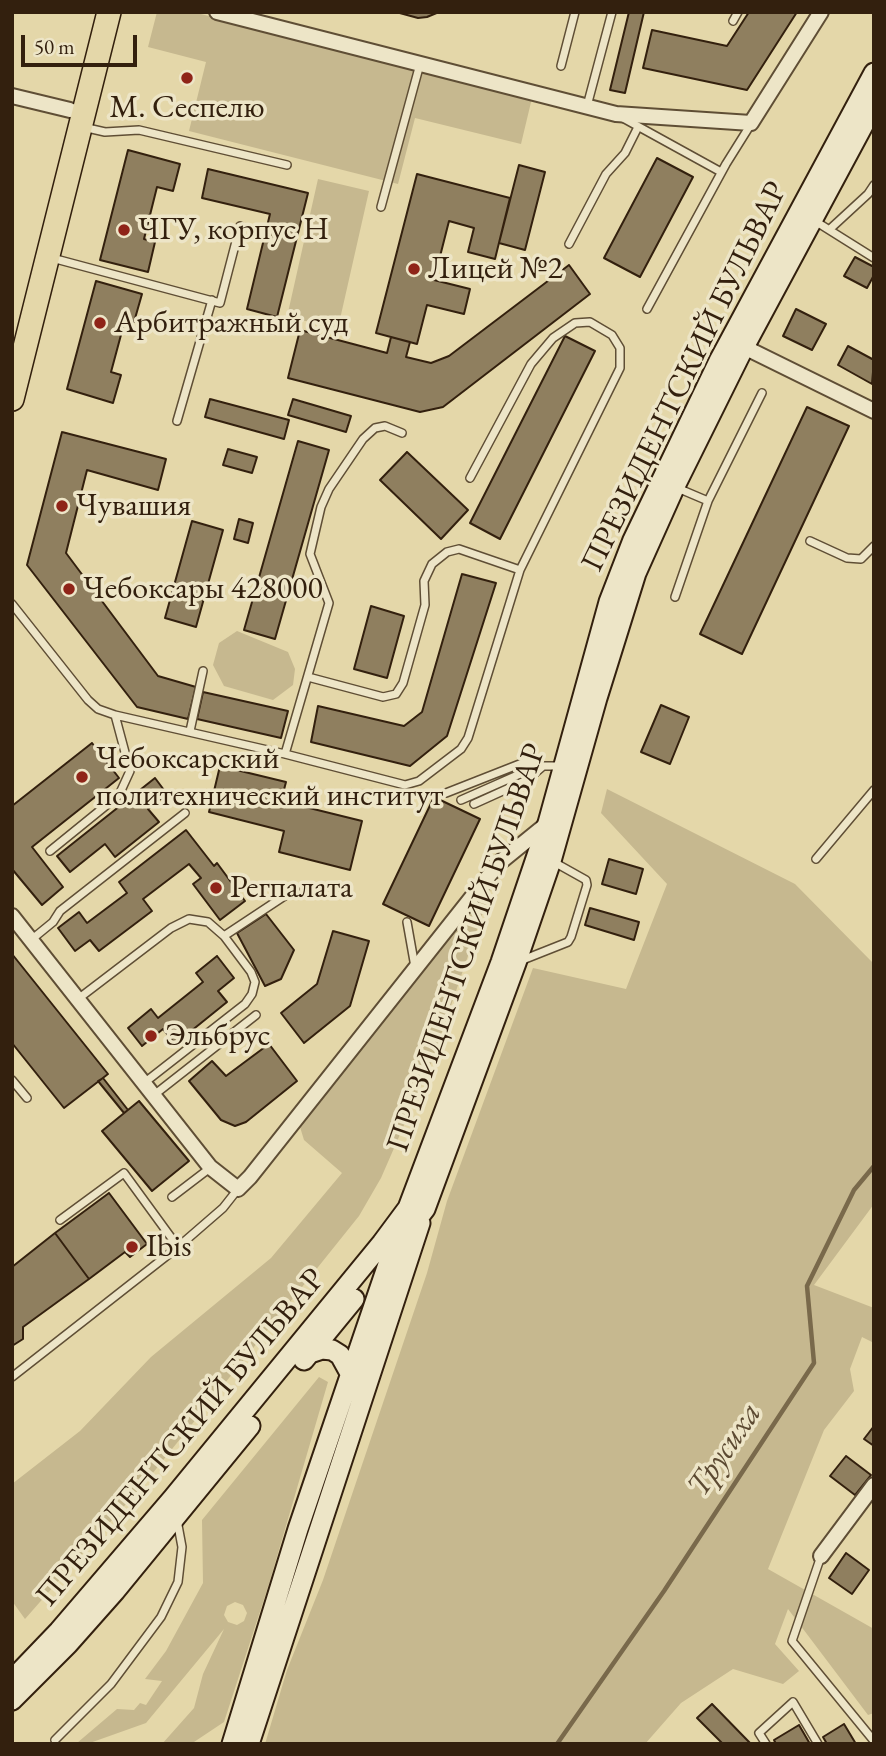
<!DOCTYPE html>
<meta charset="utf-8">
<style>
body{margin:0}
#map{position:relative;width:886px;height:1756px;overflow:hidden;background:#e4d7a9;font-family:"EB Garamond",serif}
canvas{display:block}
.frame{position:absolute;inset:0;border:14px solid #33200e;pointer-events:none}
.scale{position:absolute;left:21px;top:35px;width:116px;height:32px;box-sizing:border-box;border:4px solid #33200e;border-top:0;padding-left:9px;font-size:21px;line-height:24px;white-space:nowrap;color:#33200e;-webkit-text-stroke:5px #ede5c7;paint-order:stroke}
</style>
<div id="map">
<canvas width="886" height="1756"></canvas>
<div class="frame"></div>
<div class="scale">50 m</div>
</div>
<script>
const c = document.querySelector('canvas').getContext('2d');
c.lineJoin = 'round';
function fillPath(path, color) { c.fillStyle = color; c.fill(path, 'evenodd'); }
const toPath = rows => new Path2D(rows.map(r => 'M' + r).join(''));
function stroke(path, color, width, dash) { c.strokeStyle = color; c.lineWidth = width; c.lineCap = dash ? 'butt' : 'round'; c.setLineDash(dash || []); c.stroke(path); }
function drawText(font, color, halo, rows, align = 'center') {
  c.font = font + ' "EB Garamond",serif'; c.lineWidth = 7; c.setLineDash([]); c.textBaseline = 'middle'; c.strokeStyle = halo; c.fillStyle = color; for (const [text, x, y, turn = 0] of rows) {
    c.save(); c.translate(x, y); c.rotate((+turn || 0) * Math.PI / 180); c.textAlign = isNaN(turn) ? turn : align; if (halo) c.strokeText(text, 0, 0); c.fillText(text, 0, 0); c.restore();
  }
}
const green = toPath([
 [157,12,193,12,532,98,521,144,415,118,398,184,189,131,206,62,148,47],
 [318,179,369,191,338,328,287,317],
 [237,631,288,652,295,669,293,685,273,700,224,686,213,665,219,643],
 [607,789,795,884,874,964,874,1204,814,1285,874,1308,874,1343,862,1337,850,1369,854,1391,824,1430,768,1569,874,1629,874,1713,868,1715,788,1609,775,1644,799,1671,783,1684,733,1669,681,1703,645,1744,265,1744,287,1670,323,1580,427,1273,447,1201,533,968,626,989,667,884,601,813],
 [494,880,432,1061,381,1178,359,1216,148,1479,25,1619,12,1601,12,1484,80,1431,151,1357,271,1258,342,1173,304,1140,300,1127],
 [319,1377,328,1382,269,1584,224,1722,191,1744,162,1744,194,1708,203,1674,224,1629,146,1723,87,1744,77,1743,117,1709,134,1710,140,1703,146,1705,162,1681,145,1679,166,1651,203,1583,202,1520],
 [235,1602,243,1605,247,1613,244,1621,237,1625,228,1622,224,1615,227,1606]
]);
const stream = toPath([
 [557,1744,664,1591,814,1363,807,1286,854,1190,874,1166]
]);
const building = toPath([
 [396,12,439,12,427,17,418,18,396,12],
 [629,12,644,12,625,93,610,90,629,12],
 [749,12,797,12,747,90,643,68,652,30,727,46,749,12],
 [128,150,180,164,173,191,157,187,144,239,155,242,148,272,100,260,128,150],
 [657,158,693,177,640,277,604,258,657,158],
 [519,165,545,172,525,250,499,243,519,165],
 [208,169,308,193,277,317,247,309,270,214,202,198,208,169],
 [417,174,510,198,495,259,468,252,474,228,449,221,434,280,470,289,464,314,427,305,417,344,376,333,417,174],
 [855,257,874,267,874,275,867,288,844,276,855,257],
 [569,265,590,294,443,407,420,412,288,378,300,330,387,353,391,337,410,342,406,357,431,363,449,356,569,265],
 [96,281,142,294,134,322,125,320,111,372,121,375,113,403,67,389,96,281],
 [796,309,826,324,812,350,783,336,796,309],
 [565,336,595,351,500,539,470,523,565,336],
 [848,346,874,360,872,384,838,365,848,346],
 [210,399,289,420,284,439,205,417,210,399],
 [293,399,351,416,346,432,288,415,293,399],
 [807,407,849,426,742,654,700,634,807,407],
 [62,432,166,459,158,490,87,470,66,553,158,676,196,687,188,719,137,707,27,565,62,432],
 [298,441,329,450,275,639,244,630,298,441],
 [228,449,257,457,252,473,223,465,228,449],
 [407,452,468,510,441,539,380,480,407,452],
 [239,519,253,523,248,543,234,539,239,519],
 [192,521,223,530,196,627,165,618,192,521],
 [462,574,496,583,447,736,410,766,311,742,318,706,404,726,422,712,462,574],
 [371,606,404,616,387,678,354,669,371,606],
 [203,692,288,711,281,738,197,719,203,692],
 [661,705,689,717,670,764,641,752,661,705],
 [92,743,119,778,32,847,63,887,42,905,12,869,12,806,92,743],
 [220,766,286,782,281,801,362,821,350,870,279,852,284,831,209,812,220,766],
 [155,778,167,794,148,809,159,822,115,857,105,844,70,872,57,856,155,778],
 [434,797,480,819,429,926,383,904,434,797],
 [186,830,214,866,217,863,245,901,220,920,193,884,201,878,189,864,143,899,152,911,99,951,90,940,75,951,58,928,79,912,87,923,127,893,119,882,186,830],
 [609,859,643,869,636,894,602,884,609,859],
 [590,908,639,922,634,940,585,925,590,908],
 [266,914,294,950,281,979,265,986,237,933,266,914],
 [333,931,369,941,350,1006,304,1043,281,1013,317,984,333,931],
 [12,954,108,1074,64,1108,12,1043,12,954],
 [217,956,234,978,218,991,227,1002,175,1044,163,1029,142,1046,128,1028,151,1009,158,1018,203,982,196,973,217,956],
 [269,1044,297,1081,246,1122,235,1126,221,1120,189,1081,212,1061,226,1076,269,1044],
 [103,1078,128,1110,124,1113,98,1081,103,1078],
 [139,1101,189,1161,152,1191,102,1131,139,1101],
 [109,1193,147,1244,130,1257,125,1252,89,1279,55,1233,109,1193],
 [55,1233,89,1279,23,1327,23,1339,12,1346,12,1267,55,1233],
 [874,1426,874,1446,864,1439,874,1426],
 [846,1456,871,1475,855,1495,830,1476,846,1456],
 [846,1553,869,1570,852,1594,829,1578,846,1553],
 [712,1704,751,1744,723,1744,697,1718,712,1704],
 [844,1724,856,1744,827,1744,823,1737,844,1724],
 [799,1725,810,1744,776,1744,774,1740,799,1725]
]);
const service = toPath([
 [733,21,738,12],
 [561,66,575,12],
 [587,106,612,12],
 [623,118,721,172],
 [83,127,105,132,139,130,287,165],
 [381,207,420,64],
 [815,221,874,258],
 [830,229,868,194,874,185],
 [569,244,606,174,625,153,638,127],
 [52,258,220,303,240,226],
 [647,309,726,164,751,124],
 [177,421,212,300],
 [675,487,708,501],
 [810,541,847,558,861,559,874,546],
 [675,597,708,501,762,393],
 [12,604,88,700,98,709,115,715,285,754,405,785,419,781,461,749,468,738,520,570,620,368,620,348,612,335,590,322,575,323,553,338,531,364,470,478],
 [308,677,383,697,396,694,403,683,425,605,424,581,432,564,447,552,459,549,520,570],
 [190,731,203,671],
 [285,754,329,603,310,554,321,507,329,489,363,439,375,428,385,426,402,433],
 [446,793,530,760,542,766],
 [461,800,529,770,543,766,562,766],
 [474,804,527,780,542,767],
 [50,851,119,795,130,771,115,715],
 [816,859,874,790],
 [407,922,415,967],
 [224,936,295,889],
 [31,940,53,922,60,911,185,813],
 [520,961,568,942,571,937,587,885,586,880,552,861],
 [78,999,171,928,189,919,208,922,224,936,251,972,255,982,252,994,245,1004,144,1083],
 [12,1080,27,1098],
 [154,1095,256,1015],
 [172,1197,210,1168],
 [60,1220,124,1173,178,1247],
 [12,1377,178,1247,223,1208,238,1189],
 [821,1556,792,1641,874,1741],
 [55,1740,111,1684,161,1617,178,1582,182,1547,177,1520],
 [766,1744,759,1733,793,1702,818,1744]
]);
const minor = toPath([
 [217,12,616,114,751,123,821,12],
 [12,96,70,110],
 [744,347,874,411],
 [12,916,210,1167,238,1189,250,1177,499,863,547,824],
 [821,1556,874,1485]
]);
const secondary = toPath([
 [397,1245,425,1209,516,963,551,861,597,698,636,573,675,486,744,347,874,105],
 [310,1353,322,1349,332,1350,340,1355,351,1375],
 [304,1360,354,1299],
 [12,1680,59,1631,173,1498,382,1243,408,1208,501,962,548,823,609,602,633,540,719,361,874,73],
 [12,1700,68,1644,115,1591,250,1426],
 [232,1744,298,1529,399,1232],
 [249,1744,420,1223]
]);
const primary = toPath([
 [12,399,109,12]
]);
const markers = [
 [187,78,7,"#8f2418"],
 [124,230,7,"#8f2418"],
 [414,269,7,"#8f2418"],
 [100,323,7,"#8f2418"],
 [62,506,7,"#8f2418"],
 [69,589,7,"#8f2418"],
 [82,777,7,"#8f2418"],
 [216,888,7,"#8f2418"],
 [151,1036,7,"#8f2418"],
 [132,1247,7,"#8f2418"]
];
const poiNames = [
 ["М. Сеспелю",187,108,"center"],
 ["ЧГУ, корпус Н",138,230],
 ["Лицей №2",428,269],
 ["Арбитражный суд",114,323],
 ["Чувашия",76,506],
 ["Чебоксары 428000",83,589],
 ["Чебоксарский",96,759],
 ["политехнический институт",96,796],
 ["Регпалата",230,888],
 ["Эльбрус",165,1036],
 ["Ibis",146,1247]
];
const streetNames = [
 ["ПРЕЗИДЕНТСКИЙ БУЛЬВАР",685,377,-64],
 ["ПРЕЗИДЕНТСКИЙ БУЛЬВАР",467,948,-71],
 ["ПРЕЗИДЕНТСКИЙ БУЛЬВАР",181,1438,-50]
];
const waterNames = [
 ["Трусиха",725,1450,-56]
];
fillPath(green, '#c6b88f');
stroke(stream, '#79694b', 4.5);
fillPath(building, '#8f7f5f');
stroke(building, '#33200e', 2);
stroke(service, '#5f4e35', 10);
stroke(minor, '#5f4e35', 18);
stroke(secondary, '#33200e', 23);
stroke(primary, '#33200e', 26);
stroke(service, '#ede5c7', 7);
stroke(minor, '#ede5c7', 14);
stroke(secondary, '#ede5c7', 19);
stroke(primary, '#e4d7a9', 23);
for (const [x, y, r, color] of markers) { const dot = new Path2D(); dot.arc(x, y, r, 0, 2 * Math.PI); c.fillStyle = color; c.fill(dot); stroke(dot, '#ede5c7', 2.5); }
drawText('32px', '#33200e', '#ede5c7', poiNames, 'left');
drawText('32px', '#33200e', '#ede5c7', streetNames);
drawText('italic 33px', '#5c4a32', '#ede5c7', waterNames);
</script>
